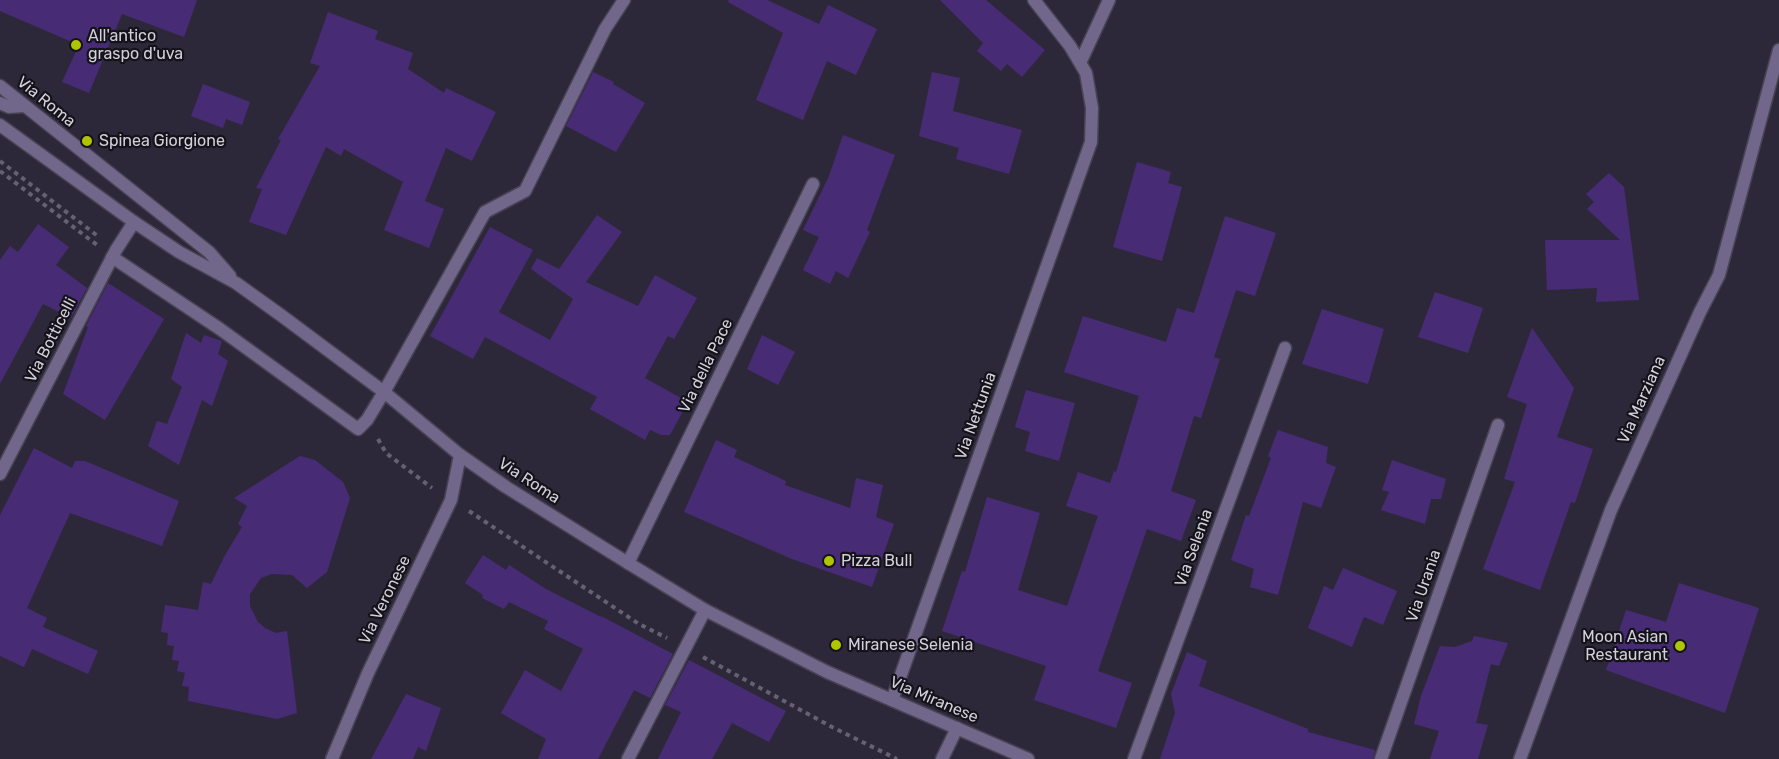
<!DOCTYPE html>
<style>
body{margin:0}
canvas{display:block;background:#2d2839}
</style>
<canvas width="1779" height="759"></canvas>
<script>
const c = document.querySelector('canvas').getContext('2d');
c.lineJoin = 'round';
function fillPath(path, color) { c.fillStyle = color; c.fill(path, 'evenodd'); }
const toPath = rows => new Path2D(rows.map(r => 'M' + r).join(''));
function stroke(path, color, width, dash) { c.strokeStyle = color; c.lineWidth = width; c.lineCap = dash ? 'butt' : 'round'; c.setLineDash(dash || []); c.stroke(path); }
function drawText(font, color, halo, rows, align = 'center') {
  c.font = font + ' Rubik,sans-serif'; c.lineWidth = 4.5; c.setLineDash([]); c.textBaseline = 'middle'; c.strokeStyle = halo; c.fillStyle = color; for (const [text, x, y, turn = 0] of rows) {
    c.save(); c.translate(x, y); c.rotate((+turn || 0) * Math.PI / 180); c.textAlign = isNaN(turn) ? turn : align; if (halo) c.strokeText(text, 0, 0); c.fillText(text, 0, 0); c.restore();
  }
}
const building = toPath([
 [0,0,197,0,184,37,122,14,89,93,62,82,79,45,0,11],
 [729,0,767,0,819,24,828,5,877,29,856,75,827,61,803,120,756,100,783,33,728,2],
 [940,0,986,0,1045,50,1022,77,1007,64,1001,71,977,51,983,43],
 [328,12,378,31,375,39,413,53,408,69,444,93,446,88,496,112,472,161,446,148,425,201,444,209,429,248,384,230,403,182,344,149,341,156,326,147,286,235,249,222,262,189,256,188,281,140,278,139,320,66,310,63],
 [593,72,614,82,613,84,645,103,616,152,566,126],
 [932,72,960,78,953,111,1022,130,1009,174,956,159,959,148,919,136],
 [203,84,250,102,242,125,226,119,223,128,191,116],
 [843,135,895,155,867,230,870,232,848,278,836,271,830,284,803,270,819,237,803,230,829,176],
 [1137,162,1171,172,1168,183,1182,187,1162,261,1113,247],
 [1609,173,1624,187,1639,300,1596,302,1597,288,1547,290,1545,240,1620,240,1587,209,1594,202,1586,194],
 [597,215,622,232,586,282,638,306,655,275,697,298,674,339,668,336,645,378,688,402,670,435,661,435,650,430,645,440,590,409,597,397,485,337,473,359,430,336,490,227,533,250,499,312,550,340,573,299,531,269,537,258,559,269],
 [1225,216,1276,233,1255,296,1236,290,1214,357,1220,359,1201,418,1194,416,1171,491,1196,500,1181,541,1147,529,1098,671,1132,683,1116,728,1034,700,1046,666,942,631,962,571,965,572,987,497,1040,513,1018,590,1067,606,1098,516,1066,506,1078,472,1110,483,1114,471,1116,472,1139,396,1064,372,1083,316,1166,342,1177,308,1194,313],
 [38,224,69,247,56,265,87,288,71,318,43,304,0,384,0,260,10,246,18,252],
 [108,283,164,319,105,420,63,394,88,327,86,326],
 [1435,292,1483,308,1468,353,1418,337],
 [1322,309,1384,329,1368,384,1302,364],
 [1532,328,1574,388,1557,437,1593,449,1575,503,1571,502,1540,590,1483,569,1515,482,1504,479,1527,404,1507,397],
 [186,333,201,343,204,335,222,341,218,354,228,361,212,406,202,400,179,465,148,446,157,421,167,424,182,387,171,379],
 [762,335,795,352,778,385,747,369],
 [1026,390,1075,403,1059,461,1025,451,1030,432,1015,427],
 [1278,430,1328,447,1326,463,1336,467,1321,508,1303,502,1278,595,1250,587,1254,569,1231,560,1246,515,1249,516,1271,458,1268,456],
 [716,440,737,450,734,457,786,481,785,485,850,508,856,478,883,485,876,517,894,524,872,587,792,559,684,512],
 [34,448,72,468,75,461,85,461,179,501,162,546,70,513,27,608,47,618,43,627,98,651,88,674,32,649,24,667,0,656,0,515],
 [300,456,315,460,343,482,350,498,327,572,307,588,292,575,272,574,261,578,250,594,250,606,258,622,265,628,276,633,287,631,297,713,277,719,188,701,189,687,182,686,185,673,177,671,179,661,172,660,174,646,167,645,168,633,161,632,165,605,198,610,203,582,211,584,224,557,242,527,238,524,247,506,234,498],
 [1392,460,1446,479,1441,499,1431,499,1425,524,1381,510,1389,492,1382,490],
 [483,555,506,570,509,565,546,589,601,617,601,616,673,654,650,698,634,690,598,759,538,759,546,739,501,713,525,670,561,691,583,649,544,629,548,621,509,602,504,609,482,598,483,595,465,583],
 [1343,568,1397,591,1383,625,1364,617,1352,647,1308,628,1324,586,1333,590],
 [1679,583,1759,608,1725,713,1606,670,1626,610,1666,622],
 [1474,636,1508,643,1499,666,1491,664,1476,723,1488,725,1478,759,1430,759,1439,731,1414,724,1421,696,1440,646,1455,647,1472,641],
 [1187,652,1207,661,1199,686,1308,729,1308,732,1375,750,1373,759,1160,759,1175,713,1171,694],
 [689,660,786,711,769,742,732,723,712,759,658,759,681,712,665,705],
 [406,694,441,708,426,751,418,747,413,759,371,759]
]);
const path = toPath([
 [0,161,99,237],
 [0,171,97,245],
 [378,439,386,453,432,488],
 [469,511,639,624,667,638],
 [703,657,832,727,897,759]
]);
const service = toPath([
 [112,257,220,329,358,429,367,420,384,392]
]);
const minor = toPath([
 [1080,63,1109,0],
 [0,103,9,107,25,106],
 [384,392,485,212,525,191,605,29,624,0],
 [0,474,116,250,134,222],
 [628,563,813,184],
 [892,700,1091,142,1092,108,1086,73,1070,46,1034,0],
 [332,759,368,673,451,500,460,455],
 [628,759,705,610],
 [942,759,957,728],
 [1134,759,1285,348],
 [1381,759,1498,425],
 [1520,759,1611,510,1700,312,1719,275,1779,50]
]);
const tertiary = toPath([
 [0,86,209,252,230,276],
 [0,125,134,222,179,252,236,283,282,316,384,392,460,455,506,487,628,563,705,610,827,672,1028,759]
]);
const markers = [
 [76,45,6,"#b0c501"],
 [87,141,6,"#b0c501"],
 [829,561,6,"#b0c501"],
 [836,645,6,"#b0c501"],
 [1680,646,6,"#b0c501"]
];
const poiNames = [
 ["All'antico",88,36],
 ["graspo d'uva",88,54],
 ["Spinea Giorgione",99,141],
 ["Pizza Bull",841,561],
 ["Moon Asian",1668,637,"right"],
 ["Restaurant",1668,655,"right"],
 ["Miranese Selenia",848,645]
];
const streetNames = [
 ["Via Roma",46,102,39],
 ["Via Botticelli",51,340,-63],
 ["Via della Pace",706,366,-64],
 ["Via Marziana",1642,400,-66],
 ["Via Nettunia",976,416,-70],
 ["Via Roma",529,481,33],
 ["Via Selenia",1194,548,-70],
 ["Via Urania",1424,586,-71],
 ["Via Veronese",385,600,-64],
 ["Via Miranese",934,700,23]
];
fillPath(building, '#472b75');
stroke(service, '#474353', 15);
stroke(minor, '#474353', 15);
stroke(tertiary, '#474353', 15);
stroke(path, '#656170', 4, [4.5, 4.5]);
stroke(service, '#71678a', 12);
stroke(minor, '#71678a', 12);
stroke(tertiary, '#71678a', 12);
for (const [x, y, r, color] of markers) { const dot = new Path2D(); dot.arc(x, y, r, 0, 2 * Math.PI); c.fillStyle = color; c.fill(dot); stroke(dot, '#15121a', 2); }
drawText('16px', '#d2d0db', '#15121a', poiNames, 'left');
drawText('16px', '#d2d0db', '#15121a', streetNames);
</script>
